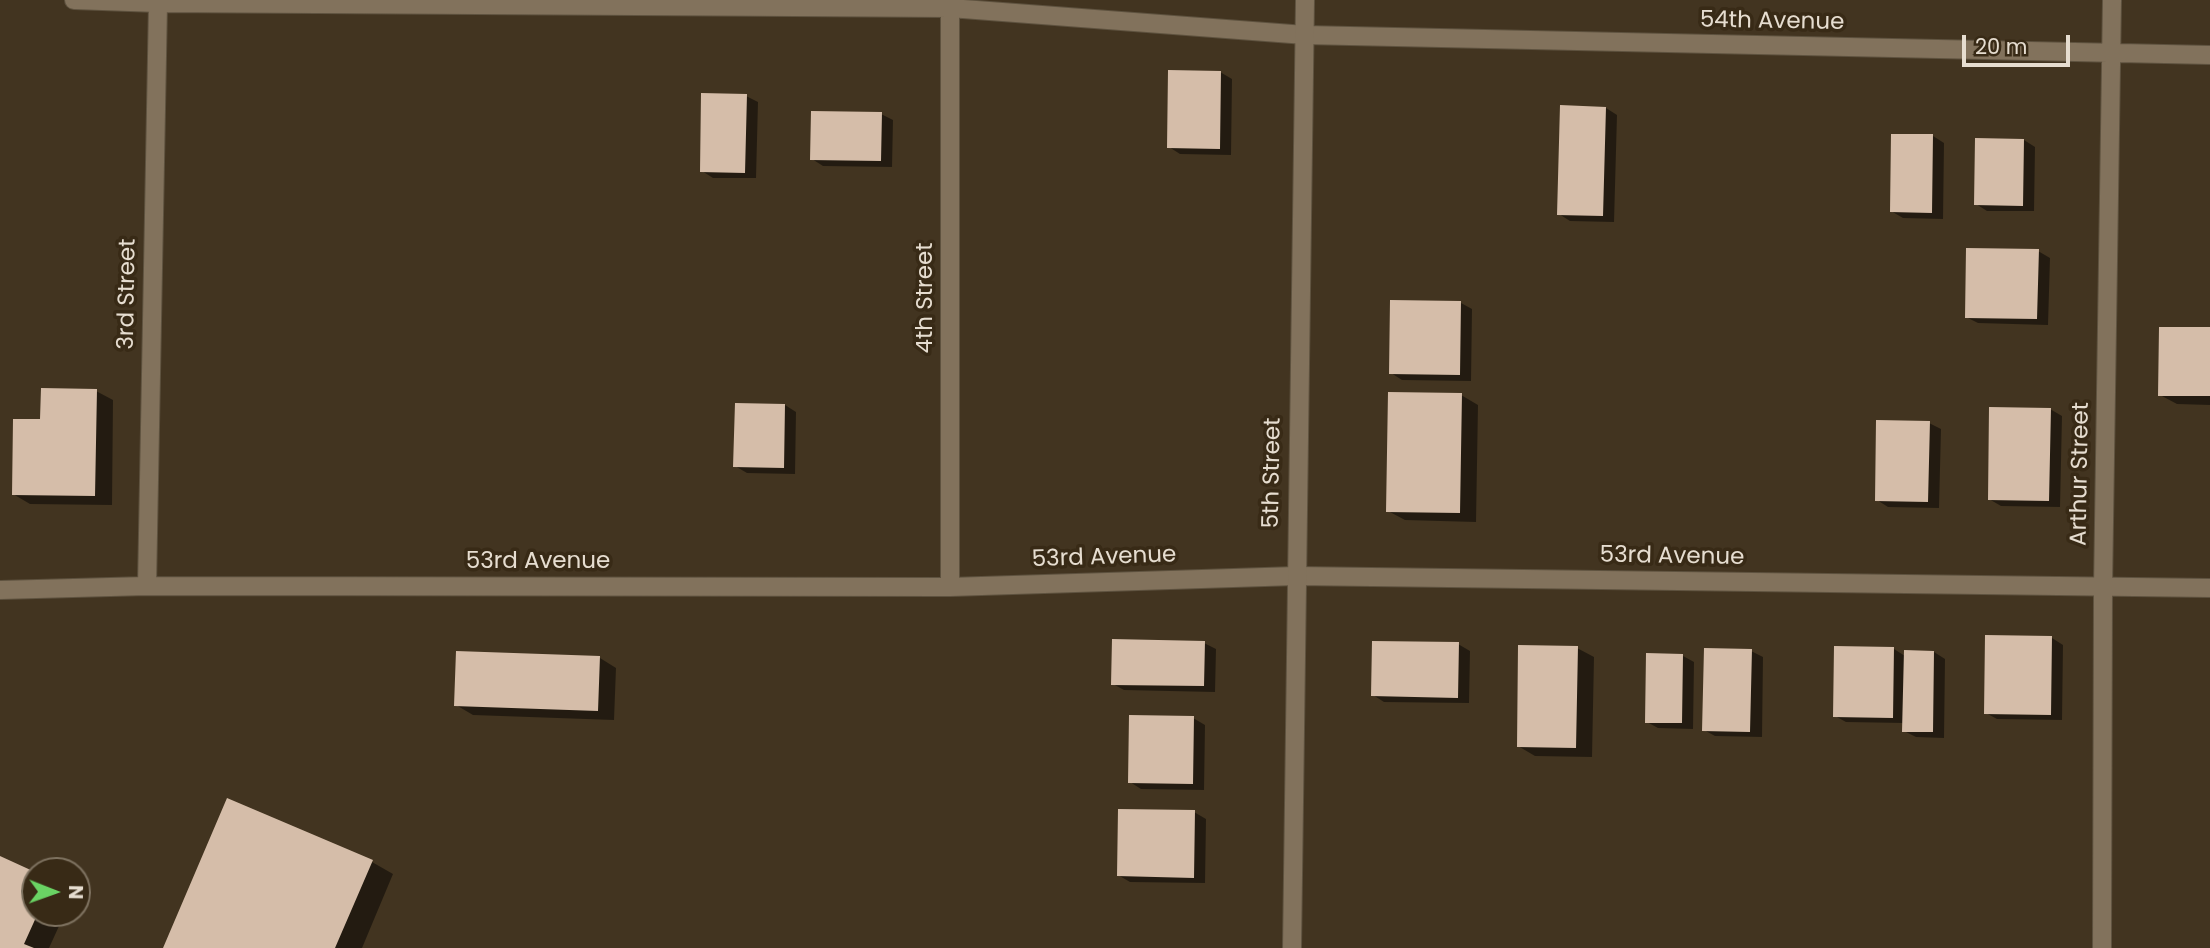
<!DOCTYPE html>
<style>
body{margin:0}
#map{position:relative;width:2210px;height:948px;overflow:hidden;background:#423420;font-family:Poppins,sans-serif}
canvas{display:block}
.north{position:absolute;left:21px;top:857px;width:70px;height:70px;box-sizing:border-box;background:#382a16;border:2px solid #7e7260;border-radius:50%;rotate:91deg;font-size:19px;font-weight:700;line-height:28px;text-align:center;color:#e6ddd0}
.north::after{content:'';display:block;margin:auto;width:24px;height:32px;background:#6ad364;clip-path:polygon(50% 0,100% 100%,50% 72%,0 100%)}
.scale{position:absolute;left:1962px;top:35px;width:108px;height:32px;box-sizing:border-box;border:4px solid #e6ddd0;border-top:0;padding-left:9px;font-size:21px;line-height:24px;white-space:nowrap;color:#e6ddd0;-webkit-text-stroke:5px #382a16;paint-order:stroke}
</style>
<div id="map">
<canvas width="2210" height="948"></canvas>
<div class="north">N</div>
<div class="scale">20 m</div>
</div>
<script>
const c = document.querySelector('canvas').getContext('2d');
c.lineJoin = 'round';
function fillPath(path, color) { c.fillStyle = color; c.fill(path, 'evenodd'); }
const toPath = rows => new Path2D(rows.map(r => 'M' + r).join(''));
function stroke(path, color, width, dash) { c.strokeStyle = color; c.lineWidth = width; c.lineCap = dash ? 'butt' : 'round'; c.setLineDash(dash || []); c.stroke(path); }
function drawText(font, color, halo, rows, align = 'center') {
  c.font = font + ' Poppins,sans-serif'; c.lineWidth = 7; c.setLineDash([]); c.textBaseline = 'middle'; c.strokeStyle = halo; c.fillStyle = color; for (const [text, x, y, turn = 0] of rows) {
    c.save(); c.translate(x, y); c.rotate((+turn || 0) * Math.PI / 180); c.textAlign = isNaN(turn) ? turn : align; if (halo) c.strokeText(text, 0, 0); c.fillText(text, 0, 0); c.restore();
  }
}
const shadow = toPath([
 [1220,72,1232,79,1231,155,1180,154,1169,147],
 [746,96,758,102,756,178,713,178,702,171],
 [1562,107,1606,108,1617,115,1614,222,1570,221,1559,214],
 [881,114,893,120,892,167,823,166,812,159],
 [1933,136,1944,143,1943,219,1903,218,1891,211],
 [2024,140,2035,147,2034,211,1987,211,1976,204],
 [2038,251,2050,258,2048,325,1978,323,1966,317],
 [1461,303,1472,309,1471,381,1402,380,1391,373],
 [2210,329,2210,405,2177,404,2160,395],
 [96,391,113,400,112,505,30,504,13,494,42,421],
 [1461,395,1478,405,1476,522,1405,520,1388,511],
 [785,405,796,412,795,474,747,473,735,466],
 [2050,409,2062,416,2060,507,2001,506,1989,499],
 [1929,423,1941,429,1939,508,1888,507,1877,500],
 [2052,638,2063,645,2062,720,1997,719,1986,713],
 [1204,643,1216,649,1215,692,1124,690,1113,684],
 [1458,644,1470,651,1469,703,1384,702,1373,695],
 [1577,648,1594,657,1592,757,1535,756,1518,746],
 [1894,649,1905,656,1934,652,1945,659,1944,738,1916,737,1904,731,1904,723,1846,722,1835,716],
 [1751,651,1763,657,1762,737,1715,736,1704,730],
 [1683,656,1694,662,1693,729,1658,728,1647,722],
 [600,658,616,668,614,720,473,715,456,705],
 [1193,718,1205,725,1204,790,1141,789,1130,782],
 [1194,812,1206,819,1205,883,1130,882,1118,875],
 [0,858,35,874,35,913,65,913,49,948,0,948],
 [372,862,393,874,362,948,165,948]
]);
const building = toPath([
 [1168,70,1221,71,1220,149,1167,148],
 [701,93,747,94,745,173,700,172],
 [1560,105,1606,107,1603,216,1557,215],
 [811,111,882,112,881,161,810,160],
 [1891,134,1933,134,1932,213,1890,212],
 [1975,138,2024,139,2023,206,1974,205],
 [1966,248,2039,249,2037,319,1965,318],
 [1390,300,1461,301,1460,375,1389,374],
 [2159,327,2210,327,2210,396,2158,396],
 [41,388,97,389,95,496,12,495,13,419,40,419],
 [1388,392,1462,393,1460,513,1386,512],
 [735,403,785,404,784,468,733,467],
 [1989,407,2051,408,2049,501,1988,500],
 [1876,420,1930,421,1928,502,1875,501],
 [1985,635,2052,636,2051,715,1984,714],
 [1112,639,1205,641,1204,686,1111,685],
 [1372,641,1459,642,1458,698,1371,696],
 [1518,645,1578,646,1576,748,1517,747],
 [1834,646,1894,647,1893,718,1833,717],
 [1704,648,1752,649,1750,732,1702,731],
 [1904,650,1934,651,1933,732,1902,732],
 [456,651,600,656,598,711,454,706],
 [1646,653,1683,654,1682,723,1645,723],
 [1129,715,1194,716,1193,784,1128,783],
 [227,798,373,860,335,948,163,948],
 [1118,809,1195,810,1194,878,1117,876],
 [0,856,35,872,35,913,38,913,24,944,34,948,0,948]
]);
const minor = toPath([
 [74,0,158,3,950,8,1305,35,2210,55],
 [950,8,950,587],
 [147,586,158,3],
 [0,590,147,586,950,587,1296,576,2210,588],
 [2102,948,2103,588,2112,0]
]);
const tertiary = toPath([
 [1292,948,1305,0]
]);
const streetNames = [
 ["54th Avenue",1772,22,1],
 ["3rd Street",128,294,-89],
 ["4th Street",926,298,-90],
 ["5th Street",1273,473,-89],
 ["Arthur Street",2081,474,-89],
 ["53rd Avenue",1672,557,1],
 ["53rd Avenue",1104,558,-2],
 ["53rd Avenue",538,562]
];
fillPath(shadow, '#0007');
fillPath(building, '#d5bda9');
stroke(minor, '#5e523f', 20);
stroke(tertiary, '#5e523f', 20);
stroke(minor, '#82725c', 18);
stroke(tertiary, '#82725c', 18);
drawText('23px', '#e6ddd0', '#382a16', streetNames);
</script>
